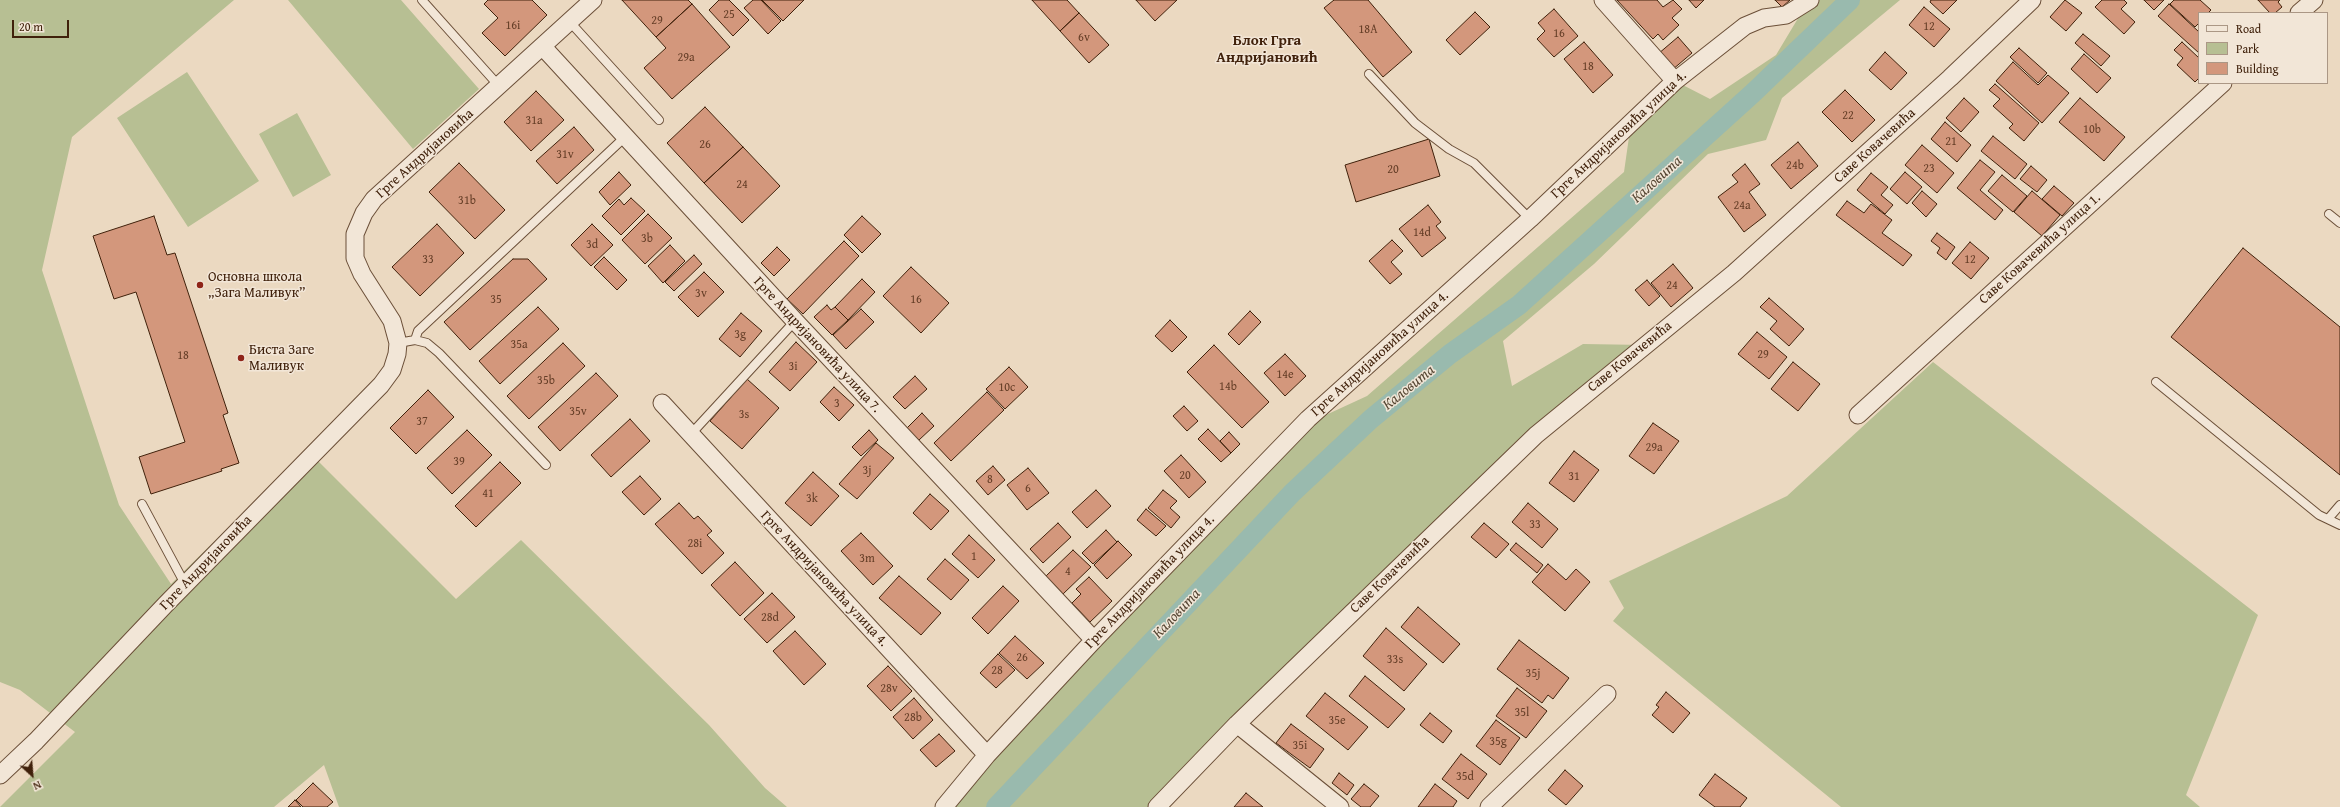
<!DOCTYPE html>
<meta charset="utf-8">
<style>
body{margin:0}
#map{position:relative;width:2340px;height:807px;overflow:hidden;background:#ebd9c1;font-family:"Gentium Book Plus",serif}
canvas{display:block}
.legend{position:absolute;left:2198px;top:12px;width:130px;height:72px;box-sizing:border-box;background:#f2e6d7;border:1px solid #ab9785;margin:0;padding:5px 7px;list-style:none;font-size:12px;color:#40210b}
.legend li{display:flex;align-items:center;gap:8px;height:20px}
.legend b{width:20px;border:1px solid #ab9785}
.north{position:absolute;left:12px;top:755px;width:40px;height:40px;-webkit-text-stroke:3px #f2e6d7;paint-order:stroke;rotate:154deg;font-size:11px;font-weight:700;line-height:16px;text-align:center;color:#40210b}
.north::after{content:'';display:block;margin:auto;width:14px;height:18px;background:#40210b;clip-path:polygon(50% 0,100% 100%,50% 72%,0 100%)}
.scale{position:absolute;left:12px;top:20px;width:57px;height:18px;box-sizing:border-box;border:2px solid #40210b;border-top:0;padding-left:5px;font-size:12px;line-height:14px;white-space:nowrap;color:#40210b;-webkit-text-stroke:3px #f2e6d7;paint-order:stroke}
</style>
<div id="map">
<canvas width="2340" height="807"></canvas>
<ul class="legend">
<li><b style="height:5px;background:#f2e6d7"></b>Road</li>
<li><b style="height:11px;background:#b7bf93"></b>Park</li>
<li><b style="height:11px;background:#d3977c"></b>Building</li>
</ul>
<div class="north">N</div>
<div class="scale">20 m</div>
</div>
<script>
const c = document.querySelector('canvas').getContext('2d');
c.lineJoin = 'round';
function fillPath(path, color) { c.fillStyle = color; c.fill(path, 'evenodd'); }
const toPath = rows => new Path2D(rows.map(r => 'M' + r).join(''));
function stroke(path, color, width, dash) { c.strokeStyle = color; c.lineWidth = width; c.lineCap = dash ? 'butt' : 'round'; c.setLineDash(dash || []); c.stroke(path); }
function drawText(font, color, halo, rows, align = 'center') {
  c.font = font + ' "Gentium Book Plus",serif'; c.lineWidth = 3; c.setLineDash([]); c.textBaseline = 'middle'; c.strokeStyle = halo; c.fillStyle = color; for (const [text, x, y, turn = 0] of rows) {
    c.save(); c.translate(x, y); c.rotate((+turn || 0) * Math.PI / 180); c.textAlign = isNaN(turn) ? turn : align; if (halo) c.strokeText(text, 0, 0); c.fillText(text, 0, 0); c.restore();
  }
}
const green = toPath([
 [0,0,234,0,72,137,42,270,119,505,171,584,307,450,456,599,521,540,709,725,765,788,787,807,339,807,324,765,274,807,0,807,75,732,20,690,0,682],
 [288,0,401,0,479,89,413,149],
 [1809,0,1900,0,1782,98,1766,140,1708,154,1594,264,1503,341,1512,386,1583,344,1646,345,1533,438,1157,807,942,807,1302,426,1367,396,1624,172,1631,123,1675,81,1710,99,1776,55],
 [187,72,259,181,188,227,117,118],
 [297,113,331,175,293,197,259,134],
 [1933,362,2258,615,2186,795,2200,807,1841,807,1613,621,1624,608,1609,581,1787,496]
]);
const canal = toPath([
 [996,807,1292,493,1371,419,1450,354,1519,305,1753,93,1850,0]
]);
const building = toPath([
 [488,0,532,0,547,15,505,56,482,33,498,18,484,4,488,0],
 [622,0,688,0,692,4,656,37,622,0],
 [719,0,729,0,749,20,733,36,709,10,719,0],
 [753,0,761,0,781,21,768,34,744,8,753,0],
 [762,0,804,0,783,21,762,0],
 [1032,0,1067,0,1079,13,1060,31,1032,0],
 [1136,0,1177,0,1155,21,1136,0],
 [1334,0,1368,0,1412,52,1383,77,1324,8,1334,0],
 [1617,0,1657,0,1663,7,1673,0,1682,9,1672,18,1679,25,1663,40,1658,34,1653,39,1617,0],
 [1689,0,1704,0,1696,8,1689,0],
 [1775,0,1790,0,1782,7,1775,0],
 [1931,0,1957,0,1943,14,1930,2,1931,0],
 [2065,0,2082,13,2066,31,2050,17,2065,0],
 [2102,0,2124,0,2127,3,2121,9,2135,22,2124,34,2095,7,2102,0],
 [2144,0,2164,0,2154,10,2144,0],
 [2174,0,2200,0,2211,10,2208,13,2199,13,2199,23,2195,27,2170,4,2174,0],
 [2258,0,2280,0,2278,2,2282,7,2275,13,2270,13,2258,0],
 [692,4,730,47,672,99,644,68,666,48,656,37,692,4],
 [2169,4,2199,32,2199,53,2158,16,2169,4],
 [1924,7,1950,29,1934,47,1909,25,1924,7],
 [1554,9,1578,36,1554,57,1537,39,1545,31,1538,23,1554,9],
 [1475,12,1490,27,1460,55,1446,40,1475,12],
 [1079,13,1109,45,1089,63,1060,31,1079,13],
 [2083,34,2110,56,2101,66,2075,43,2083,34],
 [1678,37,1692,53,1672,70,1658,54,1678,37],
 [1584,42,1613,75,1593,93,1564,59,1584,42],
 [2182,42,2199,58,2199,78,2195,82,2177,65,2183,58,2174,50,2182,42],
 [2019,48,2047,73,2038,83,2010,57,2019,48],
 [1885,52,1907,73,1891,90,1869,70,1885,52],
 [2084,54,2111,78,2097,93,2071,69,2084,54],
 [2013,62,2038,85,2048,75,2069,93,2042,123,1996,81,2013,62],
 [1995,84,2039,123,2024,141,2009,128,2013,124,1993,106,2000,99,1989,90,1995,84],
 [1845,90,1875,120,1852,142,1822,112,1845,90],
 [536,91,564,120,531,151,504,122,536,91],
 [1964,98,1979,112,1961,132,1946,118,1964,98],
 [2080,98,2125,137,2104,161,2059,122,2080,98],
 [705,107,743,147,704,183,667,143,705,107],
 [1945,122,1971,145,1957,162,1931,139,1945,122],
 [574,127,594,150,557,184,536,161,574,127],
 [1993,136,2027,164,2015,179,1981,151,1993,136],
 [1429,139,1440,176,1356,202,1345,165,1429,139],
 [1798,142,1818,166,1791,189,1771,165,1798,142],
 [1922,145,1954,173,1937,193,1905,165,1922,145],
 [743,147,780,186,742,223,704,183,743,147],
 [1980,160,1995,172,1980,190,2003,210,1995,220,1957,188,1980,160],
 [459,163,505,210,475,239,429,192,459,163],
 [1745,164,1760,184,1749,192,1766,215,1744,232,1718,197,1738,182,1732,175,1745,164],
 [2031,166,2047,180,2037,192,2020,179,2031,166],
 [619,172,631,185,610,205,599,192,619,172],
 [1905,172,1922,187,1907,204,1890,189,1905,172],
 [1871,173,1888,187,1881,195,1893,205,1885,214,1857,190,1871,173],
 [2002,175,2027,196,2013,212,1988,191,2002,175],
 [2054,186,2074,203,2062,216,2042,199,2054,186],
 [1922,191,1937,204,1926,217,1912,203,1922,191],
 [2032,191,2060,215,2042,236,2014,212,2032,191],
 [631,198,645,211,621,235,602,216,619,199,624,205,631,198],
 [1847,201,1864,213,1871,204,1892,220,1882,233,1912,255,1903,266,1836,215,1847,201],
 [1428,205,1441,222,1436,226,1446,238,1422,257,1399,229,1428,205],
 [648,214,672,238,645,264,622,240,648,214],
 [154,216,167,255,175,253,228,413,223,415,239,463,221,469,222,471,151,494,139,457,185,442,136,292,114,299,93,236,154,216],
 [862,216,881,234,862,253,844,235,862,216],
 [437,224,464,253,420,296,392,267,437,224],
 [592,224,613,245,591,266,571,245,592,224],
 [1937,233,1955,247,1946,260,1937,253,1940,248,1931,241,1937,233],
 [1392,240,1403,251,1391,262,1402,274,1390,284,1369,261,1392,240],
 [844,241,859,256,803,314,787,299,844,241],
 [1970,242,1989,258,1971,279,1952,263,1970,242],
 [670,245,685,261,663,283,648,266,670,245],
 [777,247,790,260,774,276,761,263,777,247],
 [2243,248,2340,327,2340,475,2171,337,2243,248],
 [694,255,702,264,674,291,665,282,694,255],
 [604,257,627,280,617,290,594,267,604,257],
 [513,259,528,259,547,279,470,350,444,322,513,259],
 [1673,264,1693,288,1671,307,1651,283,1673,264],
 [911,267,949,303,921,333,883,296,911,267],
 [704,272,724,292,698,317,678,297,704,272],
 [862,279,875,292,848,320,835,307,862,279],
 [1647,280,1660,296,1649,306,1635,290,1647,280],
 [1769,298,1804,329,1789,346,1770,329,1777,321,1760,307,1769,298],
 [827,305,831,310,835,307,848,320,832,335,814,317,827,305],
 [538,307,559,329,500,384,479,361,538,307],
 [861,309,874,322,846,349,833,335,861,309],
 [1250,311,1261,322,1239,345,1228,334,1250,311],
 [741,313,762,331,740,357,719,339,741,313],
 [1170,320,1187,337,1172,352,1155,336,1170,320],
 [1757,332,1787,357,1769,379,1738,354,1757,332],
 [796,342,817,362,790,391,769,372,796,342],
 [563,343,585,366,529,419,507,396,563,343],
 [1214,345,1269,402,1242,428,1187,372,1214,345],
 [1285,354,1306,376,1285,396,1264,373,1285,354],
 [1793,362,1820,384,1798,411,1771,389,1793,362],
 [1009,367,1028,387,1005,409,986,389,1009,367],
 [596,373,618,396,560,451,538,427,596,373],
 [915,376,927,389,905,409,893,397,915,376],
 [747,379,779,408,742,449,710,421,747,379],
 [834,387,854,405,839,421,820,402,834,387],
 [428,390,454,417,416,454,390,428,428,390],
 [987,392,1004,410,951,461,934,443,987,392],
 [1184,406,1198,421,1187,431,1173,416,1184,406],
 [922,413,934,426,919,440,907,428,922,413],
 [630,419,650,441,611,477,591,455,630,419],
 [1653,423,1679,441,1654,474,1629,456,1653,423],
 [1208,429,1231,453,1221,462,1198,439,1208,429],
 [467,430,492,455,452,494,427,468,467,430],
 [869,430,878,440,861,456,852,447,869,430],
 [1229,432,1240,444,1231,453,1220,441,1229,432],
 [876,443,894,458,857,499,839,484,876,443],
 [1574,451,1599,470,1574,502,1549,483,1574,451],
 [1181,455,1206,482,1189,498,1164,471,1181,455],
 [500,462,521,483,476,527,455,506,500,462],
 [993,466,1005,480,988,495,976,481,993,466],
 [1028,468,1049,493,1027,510,1007,485,1028,468],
 [813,472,839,496,811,526,785,503,813,472],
 [640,476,661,499,644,515,622,492,640,476],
 [1096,490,1111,506,1087,528,1072,512,1096,490],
 [1163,490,1177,501,1170,508,1180,517,1171,528,1148,508,1163,490],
 [930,494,949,511,931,530,913,513,930,494],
 [679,503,694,519,698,516,712,531,707,535,724,553,702,574,655,524,679,503],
 [1528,503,1558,529,1542,548,1512,522,1528,503],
 [1146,509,1166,526,1156,536,1137,520,1146,509],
 [1058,523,1071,537,1043,563,1030,549,1058,523],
 [1484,523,1509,544,1496,558,1471,537,1484,523],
 [1106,530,1117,542,1093,564,1082,553,1106,530],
 [861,533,893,566,873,585,841,551,861,533],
 [969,535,995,560,978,578,952,554,969,535],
 [1118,541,1132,555,1107,579,1094,565,1118,541],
 [1516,543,1543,565,1537,573,1510,550,1516,543],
 [1073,550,1091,567,1063,594,1046,576,1073,550],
 [945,559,969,580,951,600,927,579,945,559],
 [735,562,764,593,740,616,711,585,735,562],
 [1548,564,1566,580,1576,569,1590,582,1565,611,1532,582,1548,564],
 [899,576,941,613,921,635,879,598,899,576],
 [1089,577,1112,601,1090,622,1072,603,1081,594,1076,589,1089,577],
 [1003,586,1019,601,988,634,972,618,1003,586],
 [772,593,795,617,767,643,744,619,772,593],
 [1418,607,1460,644,1443,663,1401,627,1418,607],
 [1386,628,1427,664,1404,691,1363,656,1386,628],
 [795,631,826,664,804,685,773,651,795,631],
 [1015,636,1044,663,1027,679,999,653,1015,636],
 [1519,640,1569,678,1553,699,1548,695,1542,703,1497,669,1519,640],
 [998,654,1015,670,996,688,980,673,998,654],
 [888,666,912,691,891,711,867,686,888,666],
 [1365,676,1405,709,1388,728,1349,696,1365,676],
 [1517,688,1547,711,1526,738,1496,716,1517,688],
 [1666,692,1690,713,1673,733,1652,715,1659,707,1656,705,1666,692],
 [1325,693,1368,727,1348,750,1306,716,1325,693],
 [914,698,933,720,913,739,893,717,914,698],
 [1430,713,1452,731,1443,743,1420,725,1430,713],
 [1496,720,1520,738,1500,765,1476,746,1496,720],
 [1291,724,1324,749,1310,768,1276,743,1291,724],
 [939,734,955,751,936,767,920,750,939,734],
 [1461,754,1487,774,1468,799,1442,779,1461,754],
 [1565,770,1583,786,1566,805,1548,790,1565,770],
 [1339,773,1354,785,1347,795,1332,783,1339,773],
 [1715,774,1747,798,1740,807,1715,807,1699,795,1715,774],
 [313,783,333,802,327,807,303,807,296,800,313,783],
 [1364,784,1379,796,1370,807,1361,807,1351,799,1364,784],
 [1435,784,1457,801,1453,807,1418,807,1435,784],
 [1246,793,1263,807,1234,807,1246,793],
 [295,800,301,807,288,807,295,800]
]);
const lane = toPath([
 [422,0,499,86],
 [569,21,659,120],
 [1369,74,1415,123,1449,149,1474,163,1530,219],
 [2329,214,2340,223],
 [415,340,418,331,625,137],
 [398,343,415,340,427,343,439,353,546,465],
 [2156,382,2319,515,2340,525],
 [691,434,795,321],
 [142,504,185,584],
 [2328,519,2340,505]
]);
const street = toPath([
 [1603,0,1675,81],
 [2299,13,2314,0],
 [543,47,795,321,1094,640],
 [662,403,987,755],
 [1858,415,2223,83],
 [1237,724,1340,807],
 [0,775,36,741,166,604,381,385,392,370,397,354,398,343,392,321,362,274,355,258,355,234,364,213,374,199,593,0],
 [944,807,987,755,1094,640,1308,419,1530,219,1675,81,1745,26,1764,18,1786,15,1810,0],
 [1157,807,1237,724,1536,435,1734,273,1950,78,2032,0],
 [1489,807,1607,694]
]);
const markers = [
 [200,285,4,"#8f2418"],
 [241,358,4,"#8f2418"]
];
const numberNames = [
 ["25",729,15],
 ["29",657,21],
 ["16i",513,26],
 ["12",1929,27],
 ["18A",1368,30],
 ["16",1559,34],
 ["6v",1084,38],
 ["29a",686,58],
 ["18",1588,67],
 ["22",1848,116],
 ["31a",534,121],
 ["10b",2092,130],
 ["21",1951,142],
 ["26",705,145],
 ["31v",565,155],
 ["24b",1795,166],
 ["23",1929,169],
 ["20",1393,170],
 ["24",742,185],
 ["31b",467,201],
 ["24a",1742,206],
 ["14d",1422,233],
 ["3b",647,239],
 ["3d",592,245],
 ["33",428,260],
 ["12",1970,260],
 ["24",1672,286],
 ["3v",701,294],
 ["35",496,300],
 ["16",916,300],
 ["3g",740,335],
 ["35a",519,345],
 ["29",1763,355],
 ["18",183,356],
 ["3i",793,367],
 ["14e",1285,375],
 ["35b",546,381],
 ["14b",1228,387],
 ["10c",1007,388],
 ["3",837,404],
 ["35v",578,412],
 ["3s",744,415],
 ["37",422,422],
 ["29a",1654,448],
 ["39",459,462],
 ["3j",867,471],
 ["20",1185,476],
 ["31",1574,477],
 ["8",990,480],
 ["6",1028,489],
 ["41",488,494],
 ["3k",812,499],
 ["33",1535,525],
 ["28i",695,544],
 ["1",974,557],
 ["3m",867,559],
 ["4",1068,572],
 ["28d",770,618],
 ["26",1022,658],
 ["33s",1395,660],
 ["28",997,671],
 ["35j",1533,674],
 ["28v",889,689],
 ["35l",1522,713],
 ["28b",913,718],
 ["35e",1337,721],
 ["35g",1498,742],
 ["35i",1300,746],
 ["35d",1465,777]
];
const streetNames = [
 ["Грге Андријановића улица 4.",1619,135,-43],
 ["Саве Ковачевића",1875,146,-42],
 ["Грге Андријановића",425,154,-42],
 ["Саве Ковачевића улица 1.",2040,249,-42],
 ["Грге Андријановића улица 7.",817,345,47],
 ["Грге Андријановића улица 4.",1380,354,-42],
 ["Саве Ковачевића",1630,357,-39],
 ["Грге Андријановића",206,563,-46],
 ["Саве Ковачевића",1390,575,-44],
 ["Грге Андријановића улица 4.",824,579,47],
 ["Грге Андријановића улица 4.",1150,582,-46]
];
const poiNames = [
 ["Основна школа",208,277],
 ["„Зага Маливук”",208,293],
 ["Биста Заге",249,350],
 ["Маливук",249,366]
];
const neighbourhoodNames = [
 ["Блок Грга",1267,41],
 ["Андријановић",1267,58]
];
const waterNames = [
 ["Каловита",1657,180,-42],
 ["Каловита",1409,388,-39],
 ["Каловита",1177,614,-47]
];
fillPath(green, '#b7bf93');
stroke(canal, '#99baae', 20);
fillPath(building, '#d3977c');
stroke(building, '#40210b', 1);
stroke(lane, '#6b4f38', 10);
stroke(street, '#6b4f38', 19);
stroke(lane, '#f2e6d7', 8);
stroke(street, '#f2e6d7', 17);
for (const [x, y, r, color] of markers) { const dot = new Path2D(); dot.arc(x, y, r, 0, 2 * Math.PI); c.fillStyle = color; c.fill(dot); stroke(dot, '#f2e6d7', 1.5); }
drawText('12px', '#653e27', null, numberNames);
drawText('14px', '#40210b', '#f2e6d7', streetNames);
drawText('14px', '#40210b', '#f2e6d7', poiNames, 'left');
drawText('bold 15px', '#40210b', '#f2e6d7', neighbourhoodNames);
drawText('italic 15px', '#564734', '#f2e6d7', waterNames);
</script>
